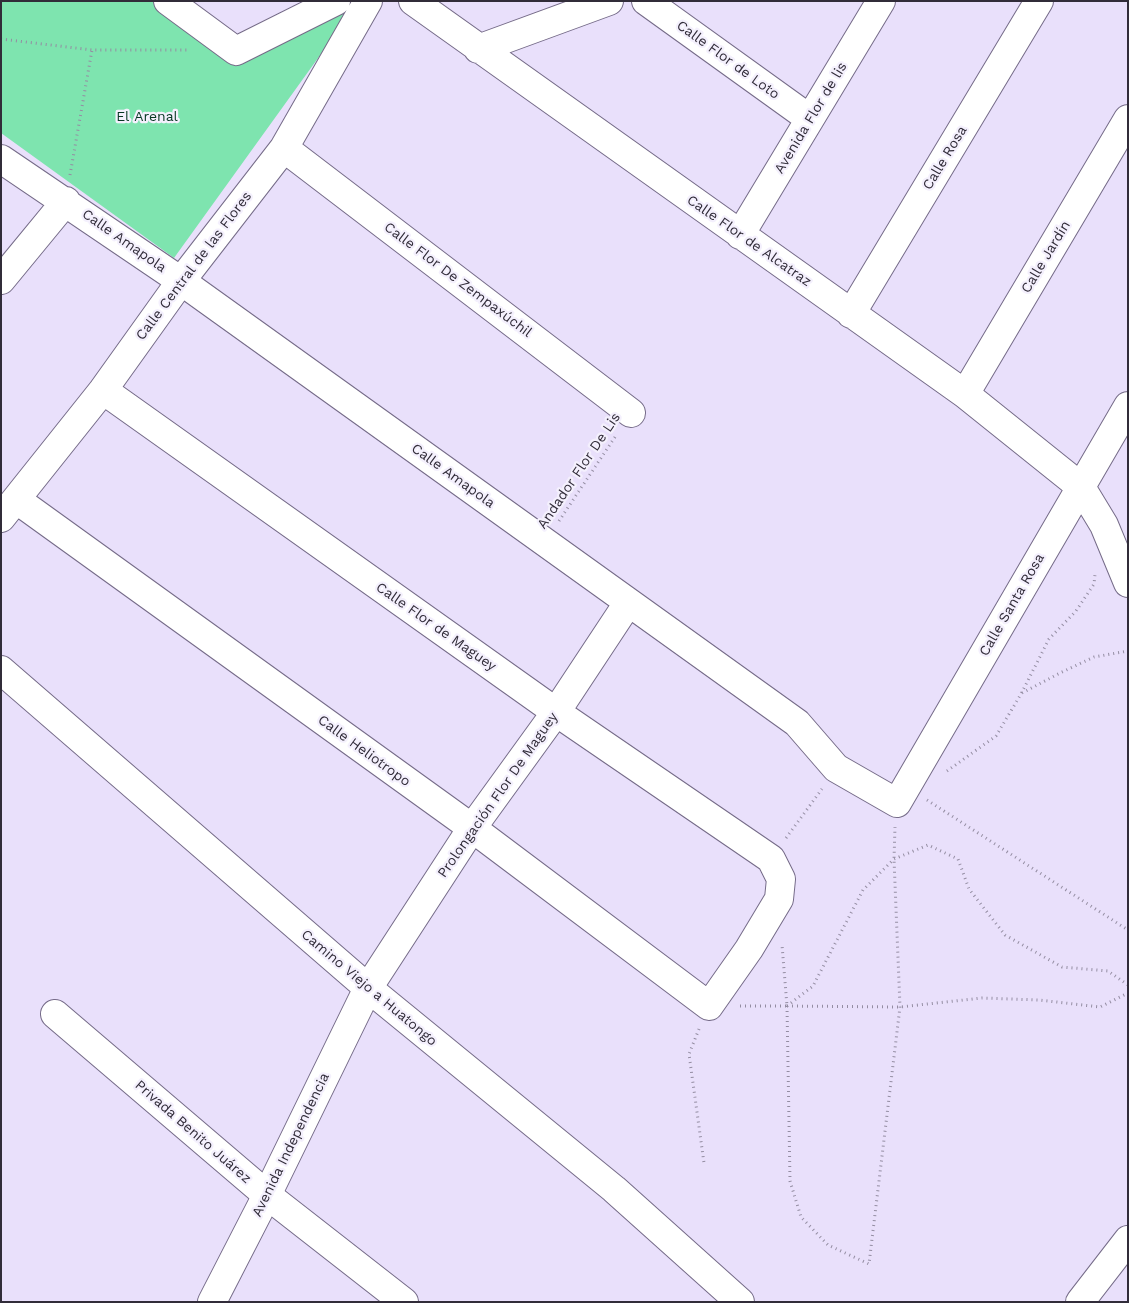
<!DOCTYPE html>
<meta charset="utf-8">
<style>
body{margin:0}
#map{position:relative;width:1129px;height:1303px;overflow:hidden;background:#e9e0fb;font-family:"Work Sans",sans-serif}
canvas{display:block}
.frame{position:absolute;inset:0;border:2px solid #312c39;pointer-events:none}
</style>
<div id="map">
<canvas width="1129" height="1303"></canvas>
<div class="frame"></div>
</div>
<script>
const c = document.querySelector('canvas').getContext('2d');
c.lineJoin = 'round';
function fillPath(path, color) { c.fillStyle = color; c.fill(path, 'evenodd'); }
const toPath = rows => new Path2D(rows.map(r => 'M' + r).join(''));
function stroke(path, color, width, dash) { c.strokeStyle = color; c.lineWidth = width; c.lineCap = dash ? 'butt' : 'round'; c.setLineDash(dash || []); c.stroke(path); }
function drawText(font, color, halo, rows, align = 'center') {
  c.font = font + ' "Work Sans",sans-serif'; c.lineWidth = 4.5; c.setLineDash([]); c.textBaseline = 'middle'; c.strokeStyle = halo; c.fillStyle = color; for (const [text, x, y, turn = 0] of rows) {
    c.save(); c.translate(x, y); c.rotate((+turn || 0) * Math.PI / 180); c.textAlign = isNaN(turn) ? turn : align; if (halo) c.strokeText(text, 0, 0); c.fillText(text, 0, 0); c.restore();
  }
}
const green = toPath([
 [1,1,154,1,233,58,357,4,174,258,1,133]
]);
const path = toPath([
 [1,39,92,50,190,50],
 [70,175,92,50],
 [559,521,617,434],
 [1022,693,1060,673,1094,657,1128,651],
 [947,771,996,736,1021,694,1049,639,1076,611,1094,584,1095,575],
 [927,800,1128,930],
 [786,838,822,789],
 [740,1006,787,1006,782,945],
 [787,1006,790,1181,801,1217,828,1245,869,1264,900,1007,894,859,895,827],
 [787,1006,813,986,863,890,894,859,928,845,958,859,969,889,1005,935,1062,967,1108,971,1128,985],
 [787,1006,900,1007,982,998,1039,1000,1100,1007,1128,993],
 [699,1029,689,1054,704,1163]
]);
const minor = toPath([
 [168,1,236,51,336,1],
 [413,1,965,394,1081,487,1104,525,1128,583],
 [646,1,810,119],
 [478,49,609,1],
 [284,148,631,413],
 [1,159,181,281,797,723,836,768,897,803,1128,406],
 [740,235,881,1],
 [1,280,66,201],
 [851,314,1039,1],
 [965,394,1128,119],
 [17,500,472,828,709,1006,749,949,779,899,781,879,771,859,556,712,103,390],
 [1,518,103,390,181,281,284,148,368,1],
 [368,988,472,828,556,712,628,603],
 [55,1014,267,1195,404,1302],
 [1080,1302,1128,1240]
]);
const secondary = toPath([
 [1,670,368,988,614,1189,740,1302],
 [212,1302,267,1195,368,988]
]);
const streetNames = [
 ["Calle Flor de Loto",728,60,36],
 ["Avenida Flor de lis",811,118,-59],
 ["Calle Rosa",945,158,-59],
 ["Calle Amapola",124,241,35],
 ["Calle Flor de Alcatraz",749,241,35],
 ["Calle Jardín",1046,257,-59],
 ["Calle Central de las Flores",194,266,-53],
 ["Calle Flor De Zempaxúchil",458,280,37],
 ["Andador Flor De Lis",579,471,-56],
 ["Calle Amapola",453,476,36],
 ["Calle Santa Rosa",1012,605,-60],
 ["Calle Flor de Maguey",436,627,35],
 ["Calle Heliotropo",364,751,36],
 ["Prolongación Flor De Maguey",498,795,-55],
 ["Camino Viejo a Huatongo",369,988,40],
 ["Privada Benito Juárez",193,1132,41],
 ["Avenida Independencia",291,1145,-64]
];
const parkNames = [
 ["El Arenal",147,117]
];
fillPath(green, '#7ee4af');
stroke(minor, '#756b88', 30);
stroke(secondary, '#756b88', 30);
stroke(path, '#948da2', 3, [1, 4]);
stroke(minor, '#fff', 28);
stroke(secondary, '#fff', 28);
drawText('14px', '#312c39', '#f4f0fd', streetNames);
drawText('14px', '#063722', '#f4f0fd', parkNames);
</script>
